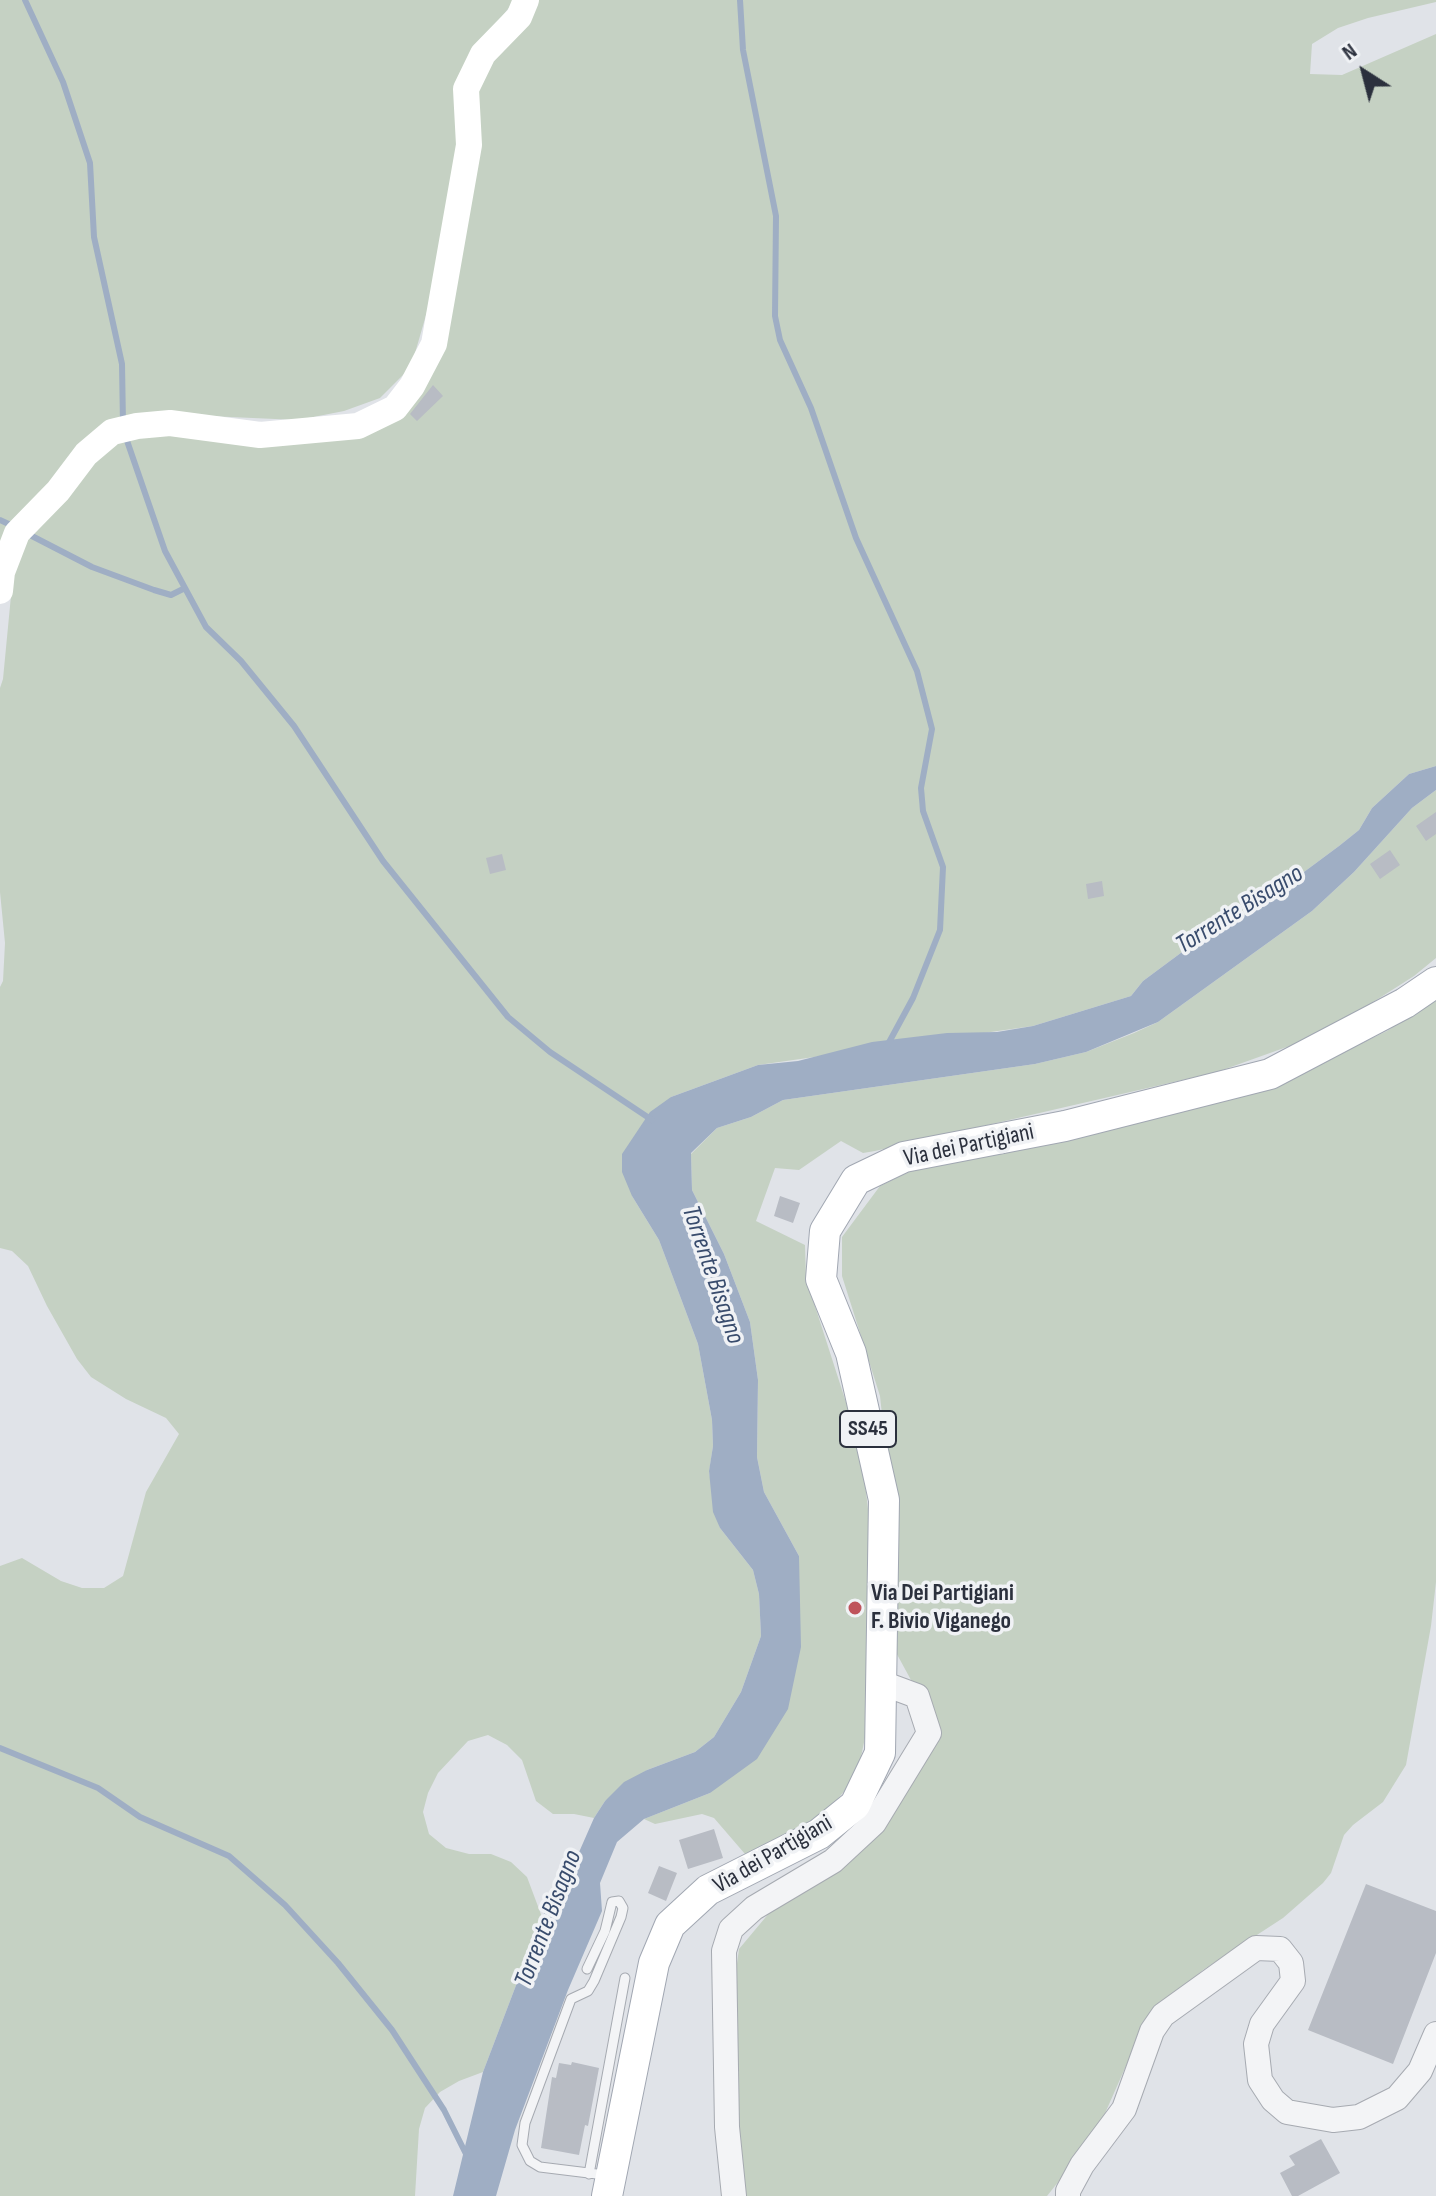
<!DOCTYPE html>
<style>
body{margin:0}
#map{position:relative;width:1436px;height:2196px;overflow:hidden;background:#e0e3e8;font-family:"Sofia Sans Condensed",sans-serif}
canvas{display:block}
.north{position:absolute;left:1324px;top:32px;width:80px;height:80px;-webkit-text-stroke:6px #f0f2f5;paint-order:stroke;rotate:324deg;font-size:22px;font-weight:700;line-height:32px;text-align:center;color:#2b303d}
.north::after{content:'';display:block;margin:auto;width:28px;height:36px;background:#2b303d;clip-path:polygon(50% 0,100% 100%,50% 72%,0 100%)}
</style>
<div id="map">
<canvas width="1436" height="2196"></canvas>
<div class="north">N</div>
</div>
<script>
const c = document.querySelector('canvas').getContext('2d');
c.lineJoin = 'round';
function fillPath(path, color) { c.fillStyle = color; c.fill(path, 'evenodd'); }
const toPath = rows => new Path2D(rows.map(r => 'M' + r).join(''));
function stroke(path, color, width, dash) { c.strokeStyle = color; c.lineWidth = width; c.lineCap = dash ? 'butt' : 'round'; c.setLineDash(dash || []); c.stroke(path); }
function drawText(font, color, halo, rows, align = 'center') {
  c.font = font + ' "Sofia Sans Condensed",sans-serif'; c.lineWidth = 7; c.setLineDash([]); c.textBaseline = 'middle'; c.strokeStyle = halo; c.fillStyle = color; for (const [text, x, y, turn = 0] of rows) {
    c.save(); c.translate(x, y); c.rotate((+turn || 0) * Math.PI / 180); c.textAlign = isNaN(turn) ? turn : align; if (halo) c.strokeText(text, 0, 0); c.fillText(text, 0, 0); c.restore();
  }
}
const green = toPath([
 [0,0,515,0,467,61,459,158,435,284,411,367,380,398,344,411,298,420,140,413,0,553],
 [538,0,1436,0,1436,2,1368,18,1338,28,1312,44,1310,74,1342,75,1436,34,1436,766,1409,774,1372,808,1359,830,1339,846,1250,912,1205,935,1143,981,1131,996,1033,1026,758,1065,671,1097,632,1196,659,1240,698,1344,712,1420,713,1446,709,1472,720,1528,753,1570,759,1594,761,1636,741,1692,714,1737,695,1752,647,1770,605,1801,594,1818,574,1814,553,1814,536,1801,522,1760,507,1745,488,1735,468,1741,438,1773,428,1793,423,1812,429,1834,446,1848,469,1854,491,1854,511,1862,527,1877,542,1917,483,2072,459,2081,440,2092,425,2108,419,2129,415,2196,0,2196,0,1566,22,1558,61,1581,82,1588,104,1588,123,1576,146,1492,179,1434,166,1418,126,1399,91,1377,77,1359,47,1306,28,1266,12,1251,0,1248,0,987,3,981,5,943,0,892,0,688,3,679,13,575,27,540,94,462,117,443,139,437,169,434,259,446,422,392,478,92,492,60],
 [1436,790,1436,958,1414,976,1323,1034,1217,1072,875,1151,863,1153,841,1141,799,1170,775,1168,756,1221,805,1245,806,1278,861,1449,872,1543,867,1728,857,1776,825,1814,745,1854,714,1818,702,1814,655,1824,644,1819,710,1793,799,1556,764,1492,757,1457,758,1380,750,1322,724,1254,692,1190,691,1154,717,1128,751,1117,783,1100,1035,1064,1086,1052,1134,1033,1158,1022,1312,911,1354,872,1412,808],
 [1436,998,1436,1582,1431,1626,1406,1765,1383,1802,1353,1825,1344,1835,1331,1873,1323,1883,1283,1918,1203,1970,1148,2016,1095,2136,1047,2196,735,2196,735,1978,739,1949,770,1912,862,1848,905,1796,940,1735,934,1708,911,1680,893,1647,890,1490,880,1396,842,1276,842,1237,880,1186,915,1169,1194,1109,1273,1086,1387,1031]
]);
const water = toPath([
 [1436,766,1436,790,1412,808,1354,872,1312,911,1158,1022,1086,1052,1035,1064,783,1100,751,1117,717,1128,691,1153,692,1190,724,1254,750,1322,758,1380,757,1457,764,1492,799,1556,801,1647,788,1709,757,1759,710,1793,644,1819,617,1842,600,1883,602,1911,568,1990,515,2130,496,2196,453,2196,483,2072,542,1917,576,1859,594,1818,605,1801,624,1782,647,1770,695,1752,714,1737,741,1692,761,1636,759,1594,753,1570,720,1528,713,1512,709,1471,713,1446,712,1420,698,1344,659,1240,632,1196,622,1172,622,1154,650,1112,671,1097,758,1065,798,1061,872,1042,947,1033,997,1032,1033,1026,1131,996,1143,981,1205,935,1250,912,1339,846,1359,830,1372,808,1409,774]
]);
const stream = toPath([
 [25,0,63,82,90,163,94,237,122,364,123,424],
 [740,0,743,50,776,216,775,316,780,340,811,408,856,538,917,671,932,729,921,788,923,811,943,867,940,930,913,998,887,1046],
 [125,435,165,551,206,627,241,661,294,726,383,861,508,1017,550,1052,652,1120],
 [0,520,15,527],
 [28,534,92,567,154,590,171,595,185,588],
 [0,1748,98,1788,140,1817,229,1856,285,1905,338,1963,392,2030,444,2110,467,2156]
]);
const building = toPath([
 [433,385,443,396,417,421,410,414],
 [1436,812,1436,834,1426,841,1416,826],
 [1390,850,1400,865,1380,879,1370,864],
 [502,854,506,870,490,874,486,858],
 [1102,881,1104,896,1088,899,1086,884],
 [780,1196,800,1203,793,1223,774,1216],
 [714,1829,723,1858,688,1869,679,1840],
 [659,1866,677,1873,666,1901,648,1893],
 [1366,1884,1436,1911,1436,1953,1393,2064,1308,2030],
 [572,2062,599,2068,588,2126,585,2125,579,2155,541,2148,552,2077,556,2078,559,2063,571,2065],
 [1321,2139,1340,2173,1298,2196,1292,2196,1280,2173,1295,2165,1289,2156]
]);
const service = toPath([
 [587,1969,605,1931,612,1902,619,1901,623,1908,621,1917,594,1981,588,1991,571,1999,525,2123,522,2145,530,2161,540,2167,605,2175],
 [589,2174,625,1978]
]);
const tertiary = toPath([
 [734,2196,727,2127,724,1951,731,1929,754,1908,833,1861,874,1823,929,1733,917,1696,882,1683],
 [1068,2196,1068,2191,1082,2165,1124,2109,1152,2031,1163,2015,1256,1948,1280,1949,1291,1963,1293,1981,1262,2024,1256,2044,1260,2080,1273,2100,1287,2112,1333,2120,1359,2117,1397,2098,1420,2071,1436,2034]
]);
const secondary = toPath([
 [0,591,2,572,17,533,58,491,86,454,112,432,137,426,170,423,260,435,358,426,395,408,412,386,434,344,469,145,466,89,483,54,519,17,526,0]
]);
const primary = toPath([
 [607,2196,654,1963,670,1925,708,1890,819,1834,855,1805,880,1753,884,1500,851,1353,821,1279,825,1231,856,1180,904,1157,1065,1126,1270,1074,1405,1003,1436,982]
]);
const markers = [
 [855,1608,8,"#bf535b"]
];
const shields = [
 [868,1429,56]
];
const shieldNames = [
 ["SS45",868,1429]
];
const streetNames = [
 ["Via dei Partigiani",969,1146,-12],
 ["Via dei Partigiani",773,1855,-30]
];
const poiNames = [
 ["Via Dei Partigiani",871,1594],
 ["F. Bivio Viganego",871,1622]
];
const waterNames = [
 ["Torrente Bisagno",1240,910,-32],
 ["Torrente Bisagno",712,1275,71],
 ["Torrente Bisagno",549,1919,-69]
];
fillPath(green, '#c5d1c3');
fillPath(water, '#9faec4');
stroke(stream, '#9faec4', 6);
fillPath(building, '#b8bcc4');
stroke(service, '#a6aab1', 11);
stroke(tertiary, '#a6aab1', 26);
stroke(primary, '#a1a7b2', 32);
stroke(service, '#f3f4f6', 9);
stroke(tertiary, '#f3f4f6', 24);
stroke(secondary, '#fff', 26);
stroke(primary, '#fff', 30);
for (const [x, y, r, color] of markers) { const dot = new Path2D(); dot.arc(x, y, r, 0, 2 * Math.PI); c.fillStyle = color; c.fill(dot); stroke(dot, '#f0f2f5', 3); }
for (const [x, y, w] of shields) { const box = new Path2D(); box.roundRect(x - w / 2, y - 18, w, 36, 6); c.fillStyle = '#f0f2f5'; c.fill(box); stroke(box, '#2b303d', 2); }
drawText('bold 22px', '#2b303d', null, shieldNames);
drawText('24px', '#2b303d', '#f0f2f5', streetNames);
drawText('bold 24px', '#2b303d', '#f0f2f5', poiNames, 'left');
drawText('italic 26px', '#394c6d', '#f0f2f5', waterNames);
</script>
